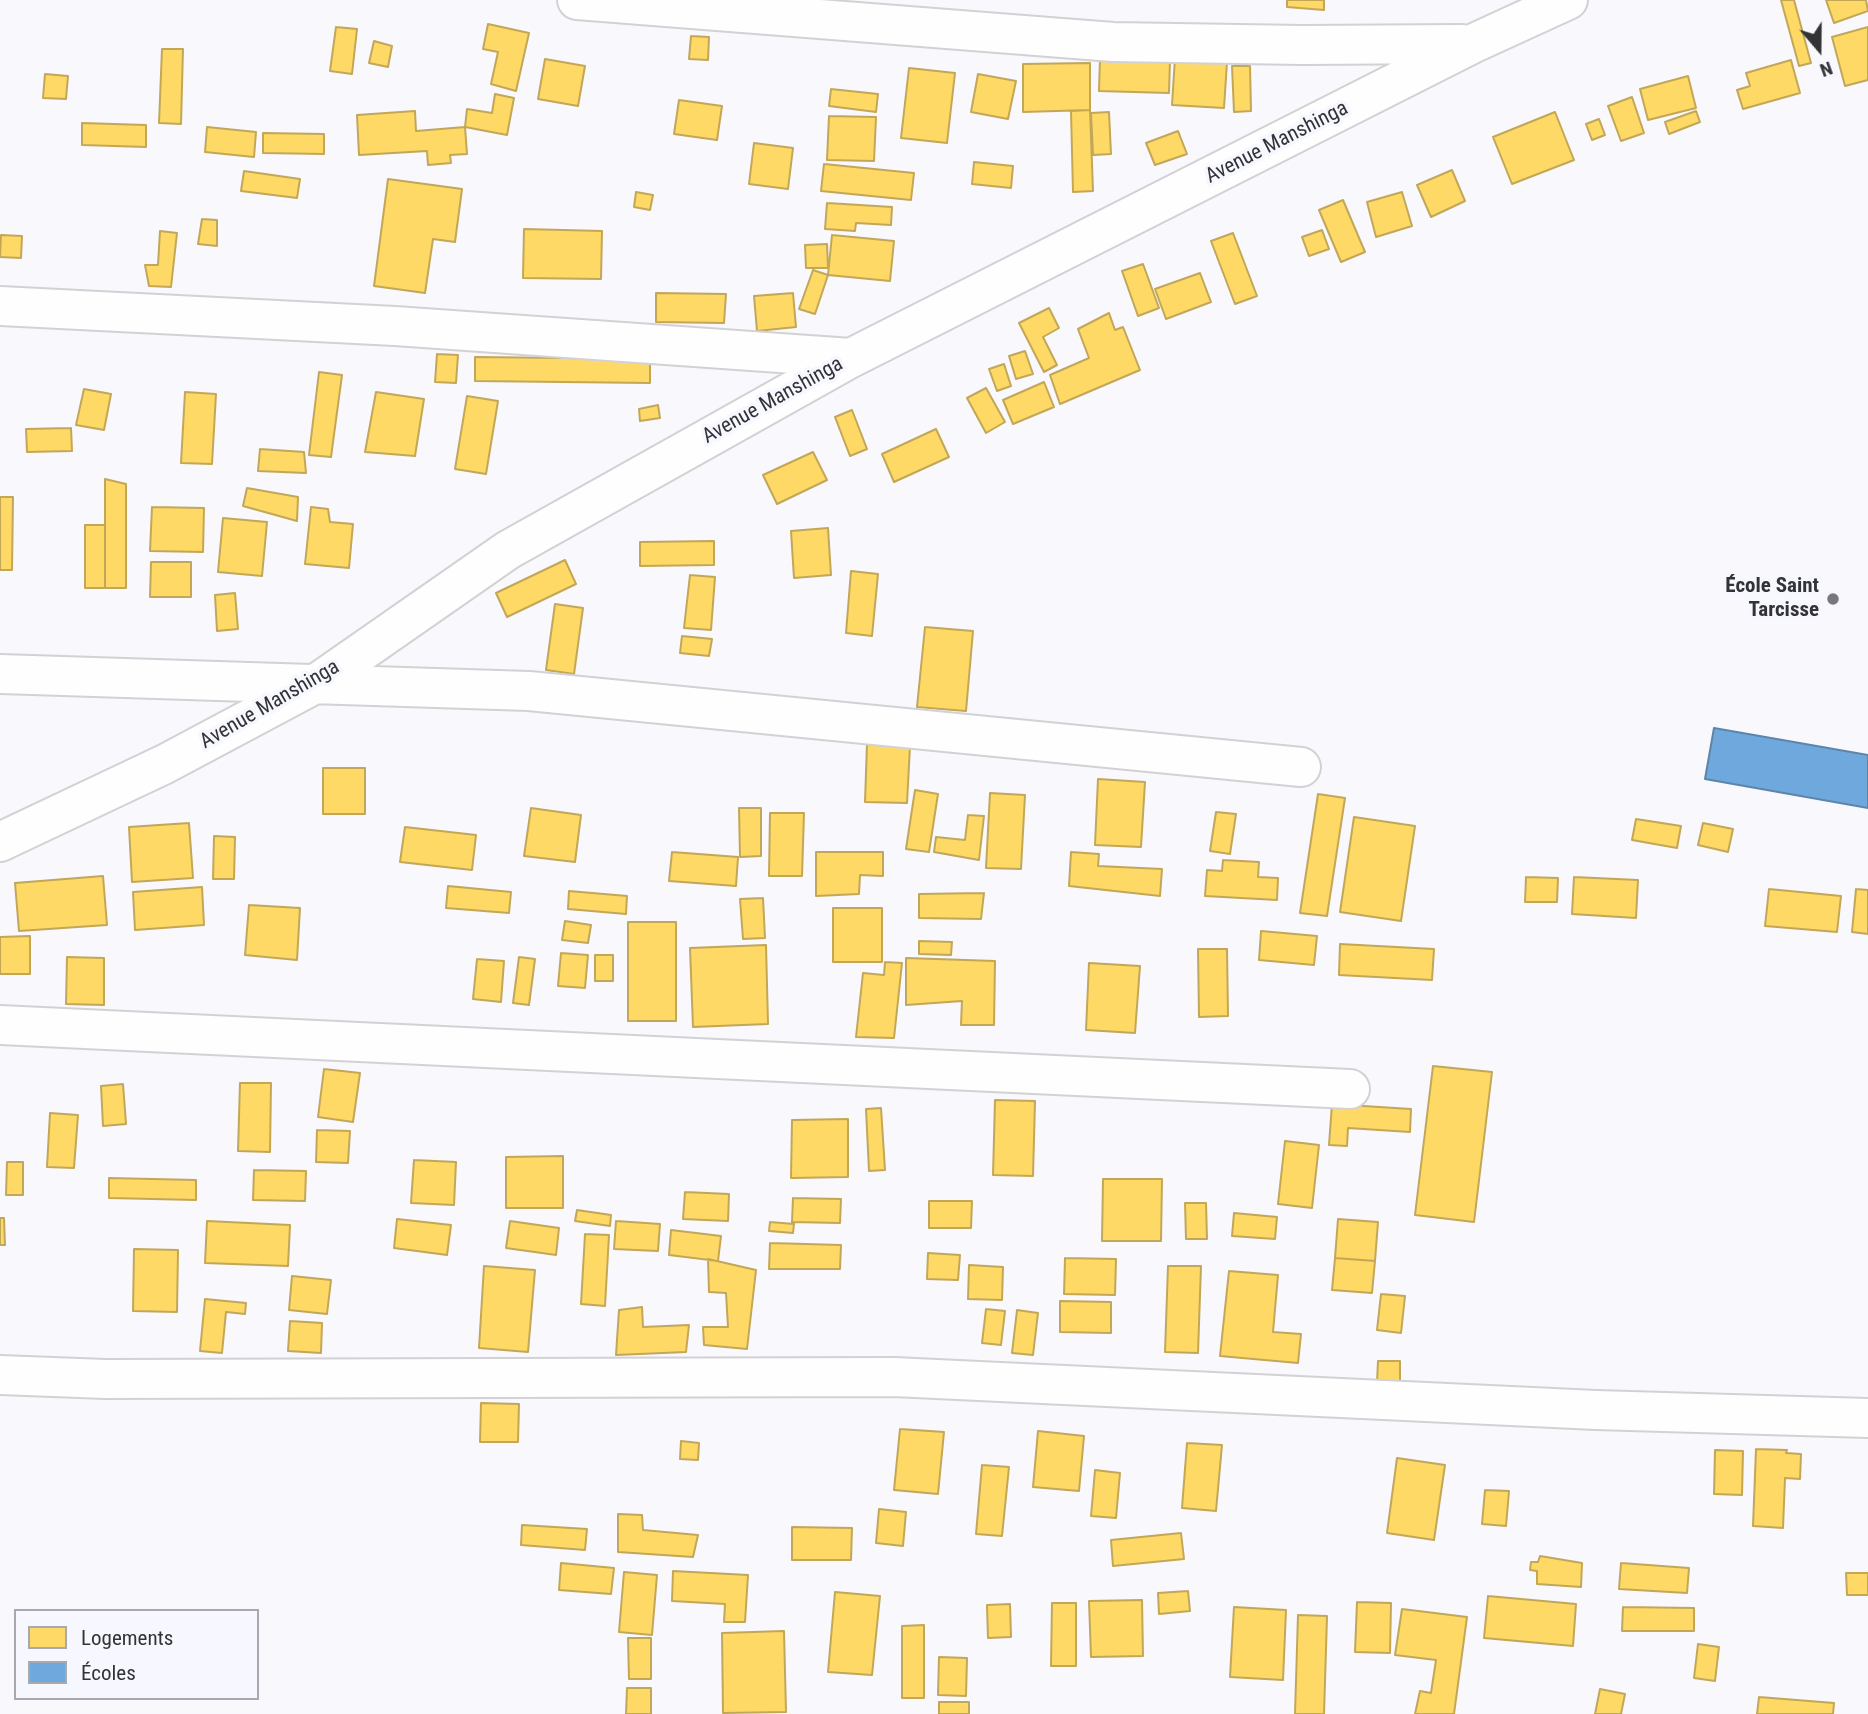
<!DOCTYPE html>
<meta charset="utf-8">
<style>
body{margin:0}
#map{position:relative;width:1868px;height:1714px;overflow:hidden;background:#f8f8fd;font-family:"Roboto Condensed",sans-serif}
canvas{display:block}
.legend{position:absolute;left:14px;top:1609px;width:245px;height:91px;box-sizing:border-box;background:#f6f7ff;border:2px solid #a8a9af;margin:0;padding:9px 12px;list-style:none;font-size:21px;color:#333336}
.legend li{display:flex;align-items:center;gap:14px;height:35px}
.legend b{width:35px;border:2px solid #a8a9af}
.north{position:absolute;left:1784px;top:14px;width:70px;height:70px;-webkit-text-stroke:5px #f6f7ff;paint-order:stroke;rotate:160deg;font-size:19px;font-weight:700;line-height:28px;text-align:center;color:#333336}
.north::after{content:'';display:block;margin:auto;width:24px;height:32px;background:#333336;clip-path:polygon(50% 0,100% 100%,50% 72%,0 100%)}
</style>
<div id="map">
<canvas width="1868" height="1714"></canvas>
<ul class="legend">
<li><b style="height:19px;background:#ffd966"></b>Logements</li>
<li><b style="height:19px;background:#6fa8dc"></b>Écoles</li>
</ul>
<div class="north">N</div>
</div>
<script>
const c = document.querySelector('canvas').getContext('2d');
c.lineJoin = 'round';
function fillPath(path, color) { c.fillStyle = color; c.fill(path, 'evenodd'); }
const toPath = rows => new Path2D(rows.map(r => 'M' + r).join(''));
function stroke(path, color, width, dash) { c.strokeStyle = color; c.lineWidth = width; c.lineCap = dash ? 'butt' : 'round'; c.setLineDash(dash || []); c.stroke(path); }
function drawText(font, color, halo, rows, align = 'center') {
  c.font = font + ' "Roboto Condensed",sans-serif'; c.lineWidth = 7; c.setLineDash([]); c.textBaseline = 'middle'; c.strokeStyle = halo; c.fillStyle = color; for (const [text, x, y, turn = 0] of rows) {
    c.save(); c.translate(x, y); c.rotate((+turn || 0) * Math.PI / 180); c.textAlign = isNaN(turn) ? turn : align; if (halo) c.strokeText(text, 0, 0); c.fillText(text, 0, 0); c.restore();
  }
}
const homes = toPath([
 [1287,0,1324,0,1324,10,1287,7,1287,0],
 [1781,0,1794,0,1811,63,1799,66,1781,0],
 [1826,0,1866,0,1868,11,1834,23,1826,0],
 [488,24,529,33,516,91,491,84,498,52,483,49,488,24],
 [336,27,357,29,352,74,330,71,336,27],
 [1868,27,1868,80,1845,86,1832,37,1868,27],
 [691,36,709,37,708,60,689,59,691,36],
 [374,41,392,46,388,67,369,63,374,41],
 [162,49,183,49,181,124,159,123,162,49],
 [1100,58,1170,60,1169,93,1099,91,1100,58],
 [1175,58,1227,62,1224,108,1172,105,1175,58],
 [545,59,585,66,578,106,538,99,545,59],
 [1791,60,1800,93,1743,109,1737,90,1750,86,1746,73,1791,60],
 [1090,63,1090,110,1023,112,1023,64,1090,63],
 [1232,66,1250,66,1251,111,1234,112,1232,66],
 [909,68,955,73,947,143,901,138,909,68],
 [45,74,68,76,66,99,43,98,45,74],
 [978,74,1016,81,1008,119,971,112,978,74],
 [1688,76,1696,108,1648,120,1640,89,1688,76],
 [831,89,878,94,876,112,829,106,831,89],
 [495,94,514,98,507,135,465,127,467,109,492,113,495,94],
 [1632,97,1644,133,1621,141,1608,106,1632,97],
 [679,100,722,106,717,140,674,134,679,100],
 [1090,110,1093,191,1073,192,1071,111,1090,110],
 [415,111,416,131,465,127,467,154,450,155,451,163,428,165,427,151,359,155,357,115,415,111],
 [1696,111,1700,122,1669,134,1665,122,1696,111],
 [1109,112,1111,154,1093,155,1091,113,1109,112],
 [1555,112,1574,160,1512,184,1493,137,1555,112],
 [829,116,876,117,874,161,827,160,829,116],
 [1599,119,1605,135,1592,140,1586,124,1599,119],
 [82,123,146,125,146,147,82,145,82,123],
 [207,127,256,132,254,157,205,152,207,127],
 [1178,131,1187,154,1155,165,1146,143,1178,131],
 [263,133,324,134,324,154,263,153,263,133],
 [754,143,793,148,788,189,749,184,754,143],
 [974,162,1013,166,1011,188,972,184,974,162],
 [824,164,914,173,911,200,821,191,824,164],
 [1452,170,1465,201,1431,217,1417,185,1452,170],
 [244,171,300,179,297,198,241,191,244,171],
 [388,179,462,189,455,242,433,239,425,293,374,286,388,179],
 [636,192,653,195,650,210,634,207,636,192],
 [1402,192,1412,226,1376,237,1367,202,1402,192],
 [1343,200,1365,252,1341,262,1319,210,1343,200],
 [827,203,892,207,891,225,856,223,855,231,825,229,827,203],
 [202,219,217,220,217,246,198,244,202,219],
 [524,229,602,231,601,279,523,278,524,229],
 [1322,230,1329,249,1309,256,1302,237,1322,230],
 [160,231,177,233,171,287,149,286,145,265,158,265,160,231],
 [1233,233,1257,296,1235,304,1211,241,1233,233],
 [1,235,22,236,21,258,0,257,1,235],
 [832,235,894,241,890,281,828,275,832,235],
 [827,244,828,268,806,268,805,245,827,244],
 [1143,264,1159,308,1138,316,1122,271,1143,264],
 [813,270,828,275,815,314,799,309,813,270],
 [1200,273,1211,302,1166,319,1155,289,1200,273],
 [656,293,726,294,724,323,656,322,656,293],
 [793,293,796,327,757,331,754,296,793,293],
 [1049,308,1059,328,1043,337,1057,365,1044,372,1019,323,1049,308],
 [1109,313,1115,330,1123,327,1140,370,1060,404,1050,375,1089,358,1078,329,1109,313],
 [1025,351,1033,374,1016,379,1009,356,1025,351],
 [437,354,458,355,456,383,435,382,437,354],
 [475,357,650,359,650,383,475,381,475,357],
 [1004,364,1011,386,997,391,989,369,1004,364],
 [319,372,342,375,331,457,309,455,319,372],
 [1044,382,1054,407,1013,424,1003,400,1044,382],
 [986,388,1005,422,986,433,967,398,986,388],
 [84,389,111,394,104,430,76,425,84,389],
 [185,392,216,394,212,464,181,463,185,392],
 [376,392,424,399,415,456,365,452,376,392],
 [467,396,498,401,486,474,455,469,467,396],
 [658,405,660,418,640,421,639,409,658,405],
 [852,410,867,449,850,456,835,417,852,410],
 [71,428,72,451,27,452,26,429,71,428],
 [936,429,949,457,894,482,882,454,936,429],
 [260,449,304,452,306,473,258,471,260,449],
 [813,452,827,480,777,504,763,475,813,452],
 [105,479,126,484,126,588,105,588,105,479],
 [247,488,298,497,297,521,243,506,247,488],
 [0,497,13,497,12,570,0,570,0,497],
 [152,507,204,508,203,552,150,551,152,507],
 [311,507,328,509,330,522,353,524,349,568,305,564,311,507],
 [223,518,267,522,262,576,218,572,223,518],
 [85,525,105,525,105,588,85,588,85,525],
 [828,528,831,575,794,578,791,531,828,528],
 [714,541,714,565,640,566,640,542,714,541],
 [565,560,576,584,507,617,496,593,565,560],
 [151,562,191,562,191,597,150,597,151,562],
 [851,571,878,574,872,636,846,633,851,571],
 [690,575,715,577,711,630,684,628,690,575],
 [235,593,238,629,217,631,215,595,235,593],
 [555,604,583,608,574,674,546,670,555,604],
 [925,627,973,631,966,711,917,707,925,627],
 [682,636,712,639,709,656,680,653,682,636],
 [867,744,910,746,907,803,865,802,867,744],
 [323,768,365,768,365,814,323,814,323,768],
 [1098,779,1145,782,1141,847,1095,845,1098,779],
 [915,790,938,794,929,852,906,849,915,790],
 [990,793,1025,795,1021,869,986,868,990,793],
 [1318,794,1345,798,1327,916,1300,913,1318,794],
 [531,808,581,815,575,862,524,856,531,808],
 [739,808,761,808,761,856,740,857,739,808],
 [1216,812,1236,814,1230,854,1210,851,1216,812],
 [770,813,804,813,802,876,769,876,770,813],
 [968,815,984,816,979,860,934,852,936,837,965,840,968,815],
 [1354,817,1415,826,1401,921,1340,912,1354,817],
 [1636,819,1681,826,1677,848,1632,840,1636,819],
 [189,823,193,878,132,882,129,827,189,823],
 [1703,823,1733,829,1728,852,1698,845,1703,823],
 [405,827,476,835,472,870,400,862,405,827],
 [214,836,235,837,234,879,213,879,214,836],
 [672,852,738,857,736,886,669,881,672,852],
 [816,852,883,852,883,876,860,875,859,894,816,896,816,852],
 [1071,852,1099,854,1098,866,1162,869,1160,896,1069,886,1071,852],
 [1223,860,1259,862,1258,877,1278,878,1277,900,1205,896,1207,870,1222,871,1223,860],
 [103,876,107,925,19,931,15,883,103,876],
 [1526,877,1558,878,1557,902,1525,902,1526,877],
 [1574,877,1638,880,1636,918,1572,914,1574,877],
 [448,886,511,892,509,913,446,908,448,886],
 [202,887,204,925,135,930,133,892,202,887],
 [1769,889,1841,896,1837,932,1765,926,1769,889],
 [1856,889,1868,890,1868,934,1852,932,1856,889],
 [569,891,627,896,626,914,568,909,569,891],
 [984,893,981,919,919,918,919,894,984,893],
 [763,898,765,938,743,939,740,899,763,898],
 [249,905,300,908,297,960,245,955,249,905],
 [833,908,882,908,882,962,833,962,833,908],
 [565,921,591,925,588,943,562,940,565,921],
 [628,922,676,922,676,1021,628,1021,628,922],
 [1261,931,1317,936,1314,965,1259,960,1261,931],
 [30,936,30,974,0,974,0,937,30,936],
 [919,941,952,942,951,955,919,954,919,941],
 [1340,944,1434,949,1432,980,1339,975,1340,944],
 [766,945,768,1024,693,1027,690,948,766,945],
 [1198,949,1227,949,1228,1016,1199,1017,1198,949],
 [561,953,588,955,585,988,558,986,561,953],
 [595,955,613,955,613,981,595,981,595,955],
 [67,957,104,958,104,1005,66,1004,67,957],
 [519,957,535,959,529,1005,513,1003,519,957],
 [906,958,995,961,994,1025,961,1025,962,1001,906,1005,906,958],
 [477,959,504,961,501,1002,473,999,477,959],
 [885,962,902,963,894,1038,856,1037,863,973,884,975,885,962],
 [1089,963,1140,966,1135,1033,1086,1030,1089,963],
 [1433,1066,1492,1072,1474,1222,1415,1215,1433,1066],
 [324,1069,360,1073,353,1122,318,1117,324,1069],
 [240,1083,271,1083,270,1152,238,1151,240,1083],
 [123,1084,126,1124,103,1126,101,1086,123,1084],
 [995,1100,1035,1101,1033,1176,993,1175,995,1100],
 [1332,1104,1411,1109,1410,1132,1348,1128,1347,1146,1329,1145,1332,1104],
 [881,1108,885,1170,869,1171,866,1109,881,1108],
 [50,1113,78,1115,74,1168,47,1167,50,1113],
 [848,1119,848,1177,791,1178,792,1120,848,1119],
 [317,1130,350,1131,348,1163,316,1162,317,1130],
 [1285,1141,1319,1145,1312,1208,1278,1204,1285,1141],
 [563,1156,563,1208,506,1208,506,1157,563,1156],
 [414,1160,456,1162,454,1205,411,1203,414,1160],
 [7,1162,23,1162,23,1195,6,1195,7,1162],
 [254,1170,306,1171,305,1201,253,1200,254,1170],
 [109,1178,196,1180,196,1200,109,1198,109,1178],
 [1103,1179,1162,1179,1161,1241,1102,1241,1103,1179],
 [685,1192,729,1194,728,1221,683,1219,685,1192],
 [793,1198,841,1199,840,1223,792,1222,793,1198],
 [929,1201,972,1201,971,1228,929,1228,929,1201],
 [1185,1203,1206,1203,1207,1239,1186,1239,1185,1203],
 [577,1210,611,1215,610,1226,575,1221,577,1210],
 [1234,1213,1277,1217,1275,1239,1232,1236,1234,1213],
 [0,1218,4,1218,5,1245,0,1245,0,1218],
 [397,1219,451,1225,447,1255,394,1248,397,1219],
 [1338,1219,1378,1222,1375,1261,1335,1258,1338,1219],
 [207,1221,290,1225,288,1266,205,1263,207,1221],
 [510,1221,559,1228,556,1255,506,1248,510,1221],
 [616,1221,660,1224,658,1251,614,1249,616,1221],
 [770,1222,794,1224,793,1233,769,1231,770,1222],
 [671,1230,721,1236,718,1261,669,1255,671,1230],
 [585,1234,609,1235,605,1306,581,1304,585,1234],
 [770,1243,841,1245,840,1269,769,1269,770,1243],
 [134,1249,178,1250,177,1312,133,1311,134,1249],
 [928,1253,960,1255,958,1280,927,1279,928,1253],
 [1065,1258,1116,1259,1115,1295,1064,1294,1065,1258],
 [1335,1258,1375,1261,1372,1293,1332,1290,1335,1258],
 [708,1259,756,1270,747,1349,704,1345,703,1327,728,1327,726,1293,709,1292,708,1259],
 [969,1265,1003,1267,1002,1300,968,1299,969,1265],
 [484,1266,535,1270,528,1352,479,1348,484,1266],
 [1168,1266,1201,1266,1198,1353,1165,1352,1168,1266],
 [1229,1271,1278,1275,1273,1332,1301,1334,1298,1363,1220,1356,1229,1271],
 [292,1276,331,1280,327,1314,289,1310,292,1276],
 [1381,1294,1405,1296,1401,1333,1377,1330,1381,1294],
 [205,1299,246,1303,245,1314,226,1312,222,1353,200,1351,205,1299],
 [1060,1301,1111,1302,1111,1333,1060,1332,1060,1301],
 [642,1307,643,1327,689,1325,686,1352,616,1355,619,1310,642,1307],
 [986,1309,1005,1311,1001,1345,982,1343,986,1309],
 [1017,1310,1038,1313,1033,1355,1012,1353,1017,1310],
 [290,1321,322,1323,321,1353,288,1351,290,1321],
 [1378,1361,1400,1361,1400,1383,1377,1382,1378,1361],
 [481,1403,519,1404,518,1442,480,1442,481,1403],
 [900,1429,944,1432,938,1494,894,1490,900,1429],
 [1038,1431,1084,1436,1079,1491,1033,1487,1038,1431],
 [681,1441,699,1443,698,1460,680,1459,681,1441],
 [1187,1443,1222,1445,1216,1511,1182,1508,1187,1443],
 [1756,1449,1787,1450,1786,1453,1801,1454,1800,1479,1785,1478,1783,1528,1753,1526,1756,1449],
 [1715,1450,1743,1451,1742,1495,1714,1494,1715,1450],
 [1397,1458,1445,1465,1434,1540,1387,1533,1397,1458],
 [982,1465,1009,1467,1002,1536,976,1534,982,1465],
 [1095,1470,1120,1473,1116,1518,1091,1516,1095,1470],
 [1485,1490,1509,1491,1506,1526,1482,1524,1485,1490],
 [879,1509,906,1512,903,1546,876,1543,879,1509],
 [618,1514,642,1515,643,1530,698,1535,693,1557,618,1552,618,1514],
 [522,1525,587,1529,585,1550,521,1545,522,1525],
 [792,1527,852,1528,851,1560,792,1560,792,1527],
 [1181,1533,1184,1559,1113,1566,1111,1540,1181,1533],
 [1540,1556,1582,1563,1581,1587,1537,1584,1537,1571,1530,1570,1531,1562,1538,1562,1540,1556],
 [561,1563,614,1568,611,1594,559,1590,561,1563],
 [1621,1563,1689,1568,1687,1593,1619,1589,1621,1563],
 [673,1571,748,1575,745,1622,724,1622,725,1604,672,1601,673,1571],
 [624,1572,657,1575,652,1635,619,1632,624,1572],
 [1846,1573,1868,1573,1868,1595,1847,1595,1846,1573],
 [1188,1591,1190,1611,1159,1614,1158,1593,1188,1591],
 [835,1592,880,1596,872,1675,828,1672,835,1592],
 [1488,1596,1576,1604,1573,1646,1484,1638,1488,1596],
 [1142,1600,1143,1656,1091,1657,1089,1601,1142,1600],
 [1357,1602,1391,1603,1390,1653,1355,1652,1357,1602],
 [1052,1603,1076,1603,1076,1666,1051,1666,1052,1603],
 [1010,1604,1011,1637,988,1638,987,1605,1010,1604],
 [1234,1607,1286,1610,1283,1680,1230,1677,1234,1607],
 [1623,1607,1694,1608,1694,1631,1622,1631,1623,1607],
 [1402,1609,1467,1617,1454,1714,1415,1714,1420,1691,1431,1693,1436,1660,1395,1655,1402,1609],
 [1298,1615,1327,1616,1324,1714,1295,1714,1298,1615],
 [924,1625,924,1698,902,1698,902,1626,924,1625],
 [784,1631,786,1712,723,1713,722,1633,784,1631],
 [628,1638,651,1638,651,1679,629,1679,628,1638],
 [1698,1644,1719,1647,1715,1681,1694,1678,1698,1644],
 [939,1657,967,1658,966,1696,938,1695,939,1657],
 [627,1688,651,1688,651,1714,626,1714,627,1688],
 [1600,1689,1625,1694,1621,1714,1595,1714,1600,1689],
 [1759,1697,1834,1703,1833,1714,1757,1714,1759,1697],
 [939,1702,969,1702,969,1714,939,1714,939,1702]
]);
const schools = toPath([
 [1714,728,1868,755,1868,808,1705,779,1714,728]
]);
const minor = toPath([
 [577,0,1113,42,1302,45,1462,44],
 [0,306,395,326,851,358],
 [0,674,529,691,1301,767],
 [0,842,165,764,317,683,508,550,851,358,1472,44,1568,0],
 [0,1025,1350,1089],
 [0,1375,105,1379,894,1377,1596,1410,1868,1418]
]);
const markers = [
 [1833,599,7,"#78787c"]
];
const streetNames = [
 ["Avenue Manshinga",1277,143,-27],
 ["Avenue Manshinga",773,401,-29],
 ["Avenue Manshinga",270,705,-30]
];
const poiNames = [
 ["École Saint",1819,587],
 ["Tarcisse",1819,611]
];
fillPath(homes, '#ffd966');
stroke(homes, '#c2a758', 2);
fillPath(schools, '#6fa8dc');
stroke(schools, '#5d85aa', 2);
stroke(minor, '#d2d2d5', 42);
stroke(minor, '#fefeff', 38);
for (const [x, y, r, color] of markers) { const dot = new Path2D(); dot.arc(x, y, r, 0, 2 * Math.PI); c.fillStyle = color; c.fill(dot); stroke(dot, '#f6f7ff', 2.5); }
drawText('21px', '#333336', '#f6f7ff', streetNames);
drawText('bold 21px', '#333336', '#f6f7ff', poiNames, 'right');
</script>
